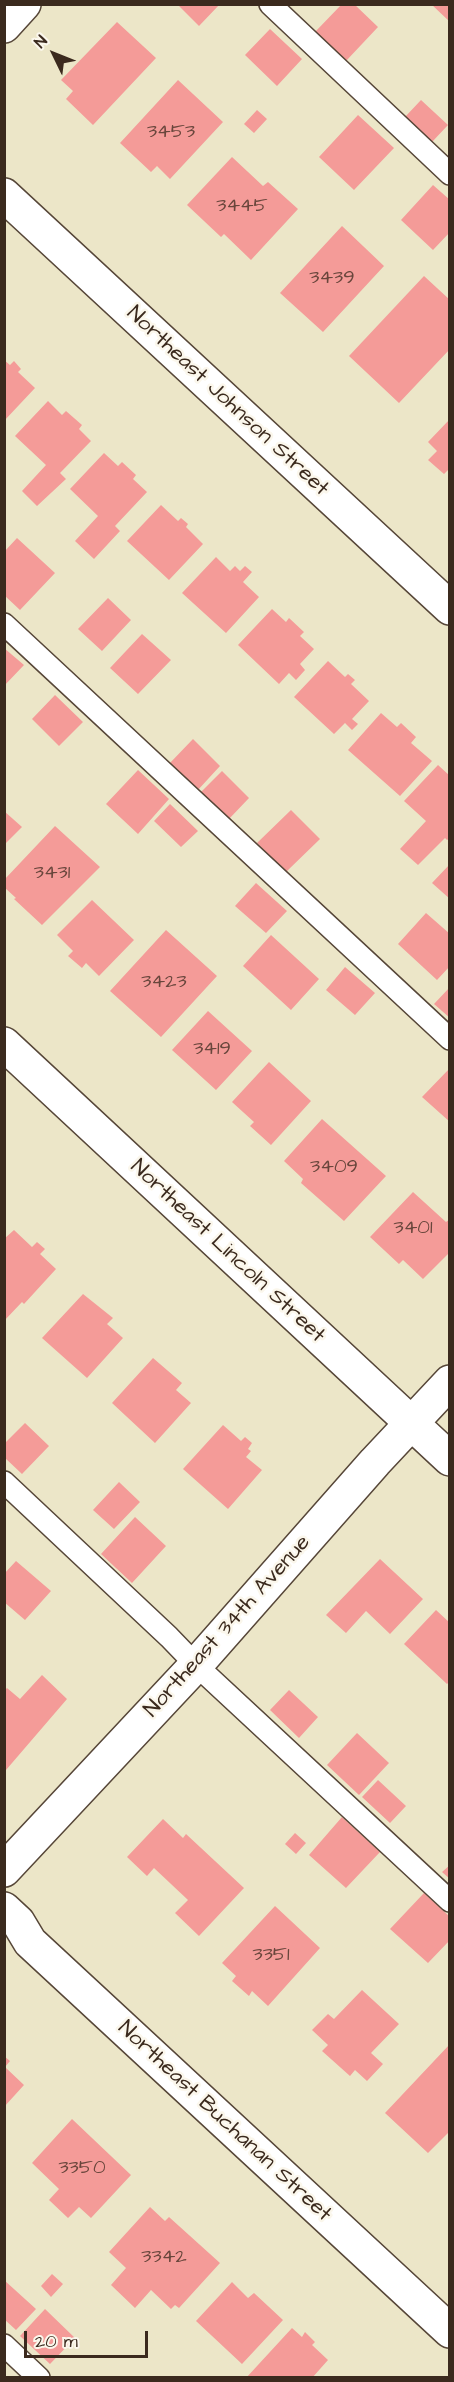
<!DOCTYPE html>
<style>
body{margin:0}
#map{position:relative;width:454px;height:2382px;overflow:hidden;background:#ece6c8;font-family:"Architects Daughter",sans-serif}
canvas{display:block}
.frame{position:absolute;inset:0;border:6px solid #3b2a1e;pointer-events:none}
.north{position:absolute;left:24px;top:24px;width:60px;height:60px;-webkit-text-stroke:4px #fbf7ec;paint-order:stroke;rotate:313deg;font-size:16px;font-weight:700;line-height:24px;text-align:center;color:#3b2a1e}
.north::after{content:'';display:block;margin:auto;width:21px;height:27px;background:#3b2a1e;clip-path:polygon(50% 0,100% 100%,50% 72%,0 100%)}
.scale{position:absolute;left:24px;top:2331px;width:124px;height:27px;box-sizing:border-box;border:3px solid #3b2a1e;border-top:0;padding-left:8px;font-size:18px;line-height:21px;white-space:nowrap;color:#3b2a1e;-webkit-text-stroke:4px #fbf7ec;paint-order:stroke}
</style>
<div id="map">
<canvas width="454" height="2382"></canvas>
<div class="frame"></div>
<div class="north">N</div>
<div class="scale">20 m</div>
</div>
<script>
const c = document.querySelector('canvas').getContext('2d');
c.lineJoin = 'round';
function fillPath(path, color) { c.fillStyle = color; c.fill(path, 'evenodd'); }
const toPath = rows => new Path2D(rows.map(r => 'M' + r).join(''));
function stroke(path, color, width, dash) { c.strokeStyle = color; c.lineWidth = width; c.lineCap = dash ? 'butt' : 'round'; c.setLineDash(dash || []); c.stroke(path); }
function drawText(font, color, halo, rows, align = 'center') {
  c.font = font + ' "Architects Daughter",sans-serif'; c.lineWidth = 5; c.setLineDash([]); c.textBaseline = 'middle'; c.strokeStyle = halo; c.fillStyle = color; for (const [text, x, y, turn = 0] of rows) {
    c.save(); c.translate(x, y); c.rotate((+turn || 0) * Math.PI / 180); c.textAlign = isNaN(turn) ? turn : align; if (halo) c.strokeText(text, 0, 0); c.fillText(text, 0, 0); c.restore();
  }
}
const building = toPath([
 [177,4,220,4,199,26],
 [342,4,354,4,378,27,346,61,315,32],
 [431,4,450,4,450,22],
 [117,22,156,58,93,125,66,99,73,91,61,80],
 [270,29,302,59,277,86,245,55],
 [178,80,223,122,170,179,157,166,151,172,120,143],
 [421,100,448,125,432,142,405,117],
 [257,110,267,119,254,133,244,124],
 [358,115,394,148,354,190,319,157],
 [232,157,263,186,268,182,298,209,251,260,224,234,221,237,187,205],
 [433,185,450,200,450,232,433,250,401,220],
 [342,226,384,266,323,332,280,293],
 [424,276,450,300,450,349,399,403,349,356],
 [4,360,10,365,14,361,21,369,18,372,35,388,4,421],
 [48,401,62,415,66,411,82,425,79,429,91,441,60,473,66,479,37,506,22,491,46,465,15,436],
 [450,419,450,468,444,474,428,460,437,451,428,442],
 [104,453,118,466,122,462,136,475,133,479,147,492,115,526,120,531,94,559,75,541,98,516,70,489],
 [161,505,178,521,181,518,188,524,186,527,203,544,169,580,127,541],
 [17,538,55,573,20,610,4,595,4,552],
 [216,557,230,571,235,566,240,571,245,566,252,572,243,582,259,597,226,633,182,593],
 [108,598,131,620,102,651,78,629],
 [272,609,286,622,289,618,304,632,300,636,314,649,300,664,305,670,296,680,289,673,279,684,238,645],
 [142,634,171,660,138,694,110,668],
 [4,648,24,665,4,686],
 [328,661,345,677,348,674,355,680,351,684,369,701,352,719,358,724,352,730,345,723,334,734,294,697],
 [55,695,83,722,59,746,32,719],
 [381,713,397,727,401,723,416,737,411,743,432,761,400,796,348,750],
 [193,739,220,766,197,791,169,764],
 [438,765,450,776,450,838,447,840,445,838,418,865,400,849,426,821,404,801],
 [138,770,169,799,138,834,106,804],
 [222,771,249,798,229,819,201,792],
 [170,804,198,831,181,847,154,821],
 [291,810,320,839,286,872,257,843],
 [4,811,22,827,4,845],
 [55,826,100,867,42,925,14,899,16,898,4,887,4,880],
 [450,864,450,899,432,883],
 [256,883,287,911,266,933,235,906],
 [92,900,134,940,99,976,86,963,82,968,68,956,73,951,57,935],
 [426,913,450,934,450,966,437,980,398,944],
 [166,930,217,976,161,1037,110,991],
 [271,935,319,979,291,1010,243,966],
 [345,967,375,993,355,1015,326,990],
 [450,987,450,1018,434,1004],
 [208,1011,252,1051,216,1090,172,1050],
 [269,1062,311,1101,271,1145,250,1126,254,1122,232,1102],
 [450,1068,450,1122,422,1097],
 [322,1119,386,1176,344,1221,301,1183,303,1179,284,1161],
 [413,1192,446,1222,450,1219,450,1252,423,1279,403,1260,399,1264,370,1237],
 [14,1230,32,1247,37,1242,45,1249,40,1254,56,1269,24,1304,22,1302,4,1321,4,1239],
 [83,1294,113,1318,107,1324,123,1338,87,1378,42,1338],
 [153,1358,182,1383,176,1390,191,1403,155,1443,112,1403],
 [25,1423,49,1446,22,1474,4,1457,4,1444],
 [223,1425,241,1441,245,1437,252,1443,248,1449,251,1451,246,1457,262,1470,228,1509,183,1469],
 [119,1482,140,1502,114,1529,93,1510],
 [135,1517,166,1546,132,1583,101,1554],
 [380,1559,423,1599,390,1634,366,1611,346,1633,326,1615],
 [16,1561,51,1591,25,1620,4,1602,4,1574],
 [436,1610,450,1623,450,1681,447,1684,404,1644],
 [42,1675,67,1699,6,1770,4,1768,4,1691,7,1688,20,1699],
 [289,1690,318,1717,299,1738,270,1710],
 [357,1733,389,1763,359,1795,327,1765],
 [378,1780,406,1806,390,1823,362,1797],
 [342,1817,380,1852,346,1888,309,1855],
 [163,1819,183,1838,186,1834,244,1888,199,1936,175,1913,188,1900,154,1868,147,1876,127,1857],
 [295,1833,306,1843,296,1854,285,1844],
 [450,1865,450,1879,442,1872],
 [424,1893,450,1917,450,1940,428,1963,390,1929],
 [275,1906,320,1948,268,2006,252,1991,249,1996,232,1981,236,1976,222,1963],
 [362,1990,399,2024,371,2053,383,2064,367,2081,355,2070,350,2076,322,2051,328,2045,312,2030,328,2014,334,2019],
 [450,2044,450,2131,428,2153,385,2113],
 [4,2056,10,2061,5,2067,24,2085,4,2107],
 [72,2119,131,2175,91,2218,79,2207,68,2218,49,2200,59,2189,32,2163],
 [150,2207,165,2221,169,2217,220,2263,179,2308,175,2305,171,2309,151,2290,135,2308,111,2285,126,2268,109,2252],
 [52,2274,63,2284,51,2297,41,2286],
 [4,2280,36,2309,16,2330,4,2319],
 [232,2282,248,2298,254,2293,283,2320,242,2364,196,2321],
 [45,2309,75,2338,50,2364,20,2336],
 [292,2328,302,2337,305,2332,315,2342,312,2345,328,2360,312,2378,246,2378]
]);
const service = toPath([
 [270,4,450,174],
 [4,624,450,1039],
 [4,1482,169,1637,196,1665,450,1901],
 [4,2345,39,2378]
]);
const minor = toPath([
 [4,26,24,4],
 [4,1044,450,1459],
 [4,1870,196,1665,375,1462,450,1382],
 [4,1909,18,1922,30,1942,450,2331]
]);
const tertiary = toPath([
 [4,195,450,608]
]);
const numberNames = [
 ["3453",171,133],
 ["3445",242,207],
 ["3439",332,279],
 ["3431",52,874],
 ["3423",164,983],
 ["3419",212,1050],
 ["3409",334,1168],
 ["3401",413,1229],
 ["3351",271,1956],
 ["3350",82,2169],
 ["3342",164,2258]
];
const streetNames = [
 ["Northeast Johnson Street",227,402,43],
 ["Northeast Lincoln Street",227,1252,43],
 ["Northeast 34th Avenue",228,1627,-48],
 ["Northeast Buchanan Street",224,2122,43]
];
fillPath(building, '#f49b98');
stroke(service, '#564638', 24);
stroke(minor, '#564638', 36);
stroke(tertiary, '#564638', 36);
stroke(service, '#fff', 21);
stroke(minor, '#fff', 33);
stroke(tertiary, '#fff', 33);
drawText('20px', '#69463c', null, numberNames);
drawText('22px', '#3b2a1e', '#fbf7ec', streetNames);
</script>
